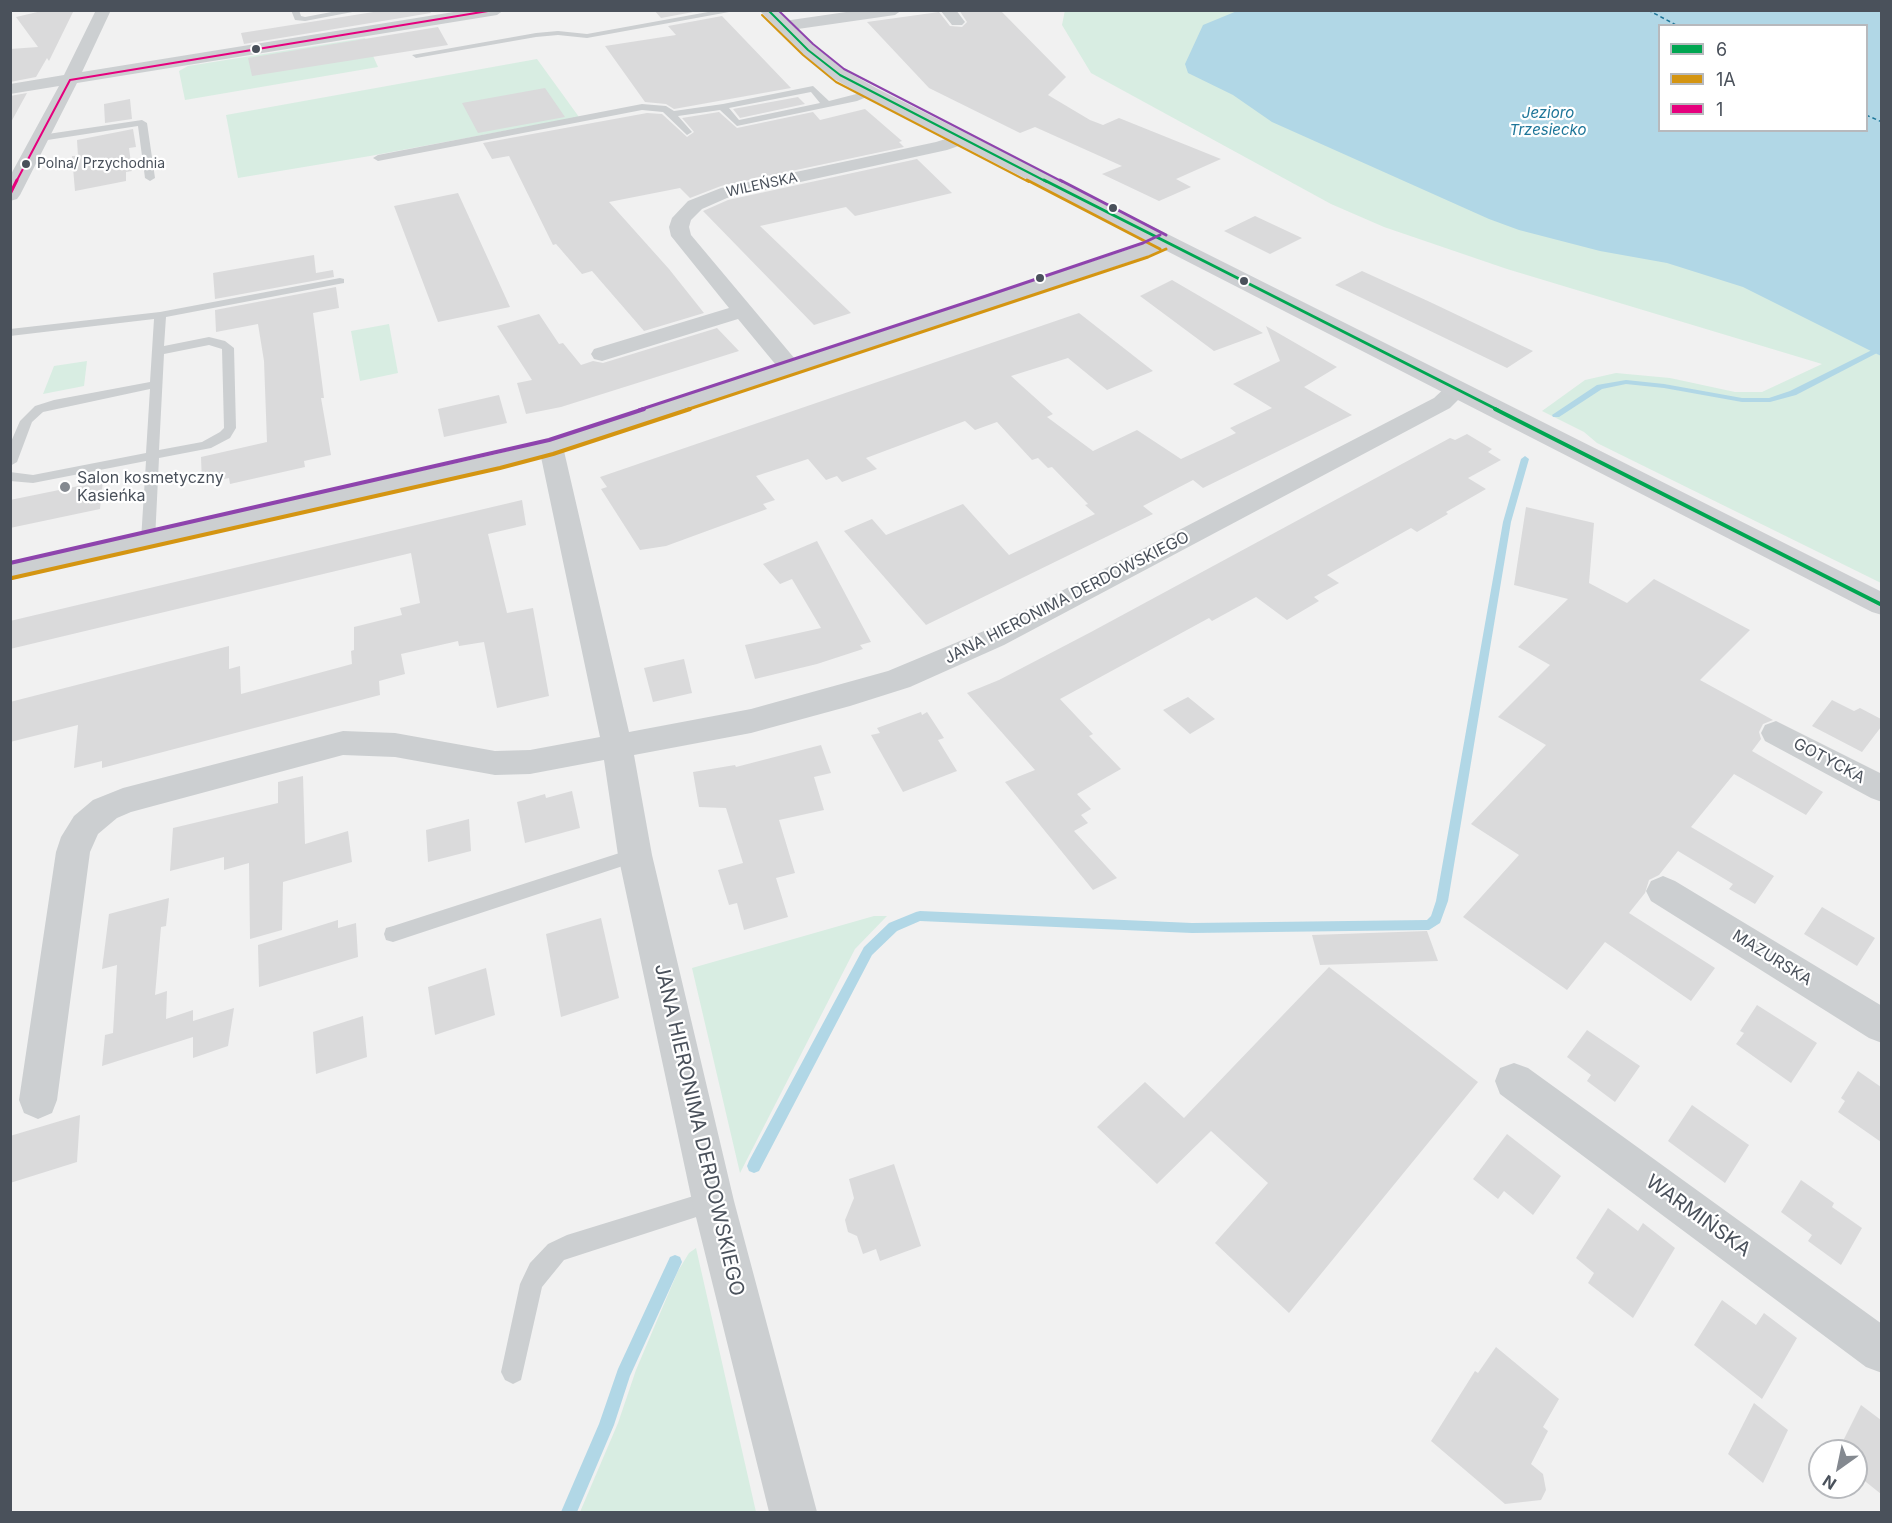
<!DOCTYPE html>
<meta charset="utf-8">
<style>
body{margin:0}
#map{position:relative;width:1892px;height:1523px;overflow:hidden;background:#f1f1f1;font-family:Inter,sans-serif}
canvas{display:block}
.frame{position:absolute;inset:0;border:12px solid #4a515b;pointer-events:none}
.legend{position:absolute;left:1658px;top:24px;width:210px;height:108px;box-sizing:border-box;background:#fff;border:2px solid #b7b9bd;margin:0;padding:8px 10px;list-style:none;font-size:18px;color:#4a515b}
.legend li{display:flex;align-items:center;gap:12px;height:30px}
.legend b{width:30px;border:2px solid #b7b9bd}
.north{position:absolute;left:1808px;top:1439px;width:60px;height:60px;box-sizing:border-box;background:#fff;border:2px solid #b7b9bd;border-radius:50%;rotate:213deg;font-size:16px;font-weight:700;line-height:24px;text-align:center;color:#4a515b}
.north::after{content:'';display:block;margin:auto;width:21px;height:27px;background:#848990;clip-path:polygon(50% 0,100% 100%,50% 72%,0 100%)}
</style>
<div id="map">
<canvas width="1892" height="1523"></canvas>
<div class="frame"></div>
<ul class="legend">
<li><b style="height:8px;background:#00a651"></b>6</li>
<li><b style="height:8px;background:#d49512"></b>1A</li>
<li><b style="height:8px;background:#e5007d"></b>1</li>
</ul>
<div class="north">N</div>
</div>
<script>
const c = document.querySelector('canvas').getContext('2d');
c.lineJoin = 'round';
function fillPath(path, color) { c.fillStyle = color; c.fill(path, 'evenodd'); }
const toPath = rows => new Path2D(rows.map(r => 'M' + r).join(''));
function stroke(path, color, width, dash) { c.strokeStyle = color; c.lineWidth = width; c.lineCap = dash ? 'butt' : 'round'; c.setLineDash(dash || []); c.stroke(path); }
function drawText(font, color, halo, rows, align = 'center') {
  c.font = font + ' Inter,sans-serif'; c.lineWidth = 4.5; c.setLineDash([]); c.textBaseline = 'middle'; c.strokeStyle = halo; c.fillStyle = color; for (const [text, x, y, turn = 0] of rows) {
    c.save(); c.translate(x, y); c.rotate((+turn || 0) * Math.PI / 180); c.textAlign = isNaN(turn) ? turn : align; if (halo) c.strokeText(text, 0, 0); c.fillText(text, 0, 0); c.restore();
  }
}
const green = toPath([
 [1065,10,1435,11,1705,249,1881,356,1881,583,1597,443,1584,432,1542,411,1585,380,1616,373,1670,378,1735,392,1762,392,1822,364,1507,269,1384,227,1331,204,1091,73,1062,25],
 [365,38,378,67,185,100,179,71,188,66],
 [537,59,579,117,370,156,238,178,226,115],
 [389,324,398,373,360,381,351,331],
 [87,361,84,386,43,394,54,366],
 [874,916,887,916,855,949,740,1173,692,968],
 [696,1248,756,1512,580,1512,618,1423,636,1370,678,1271,689,1253]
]);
const water = toPath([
 [1237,11,1881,11,1881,356,1743,287,1667,263,1600,251,1519,230,1489,219,1272,122,1233,95,1188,73,1185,64,1203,25],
 [1660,26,1866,26,1866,130,1660,130]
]);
const stream = toPath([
 [1872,350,1879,352,1796,395,1770,402,1742,402,1664,388,1626,384,1602,389,1559,417,1553,417,1552,415,1597,385,1626,380,1664,384,1742,398,1769,398,1790,391,1872,350],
 [1525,456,1529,459,1511,522,1448,901,1440,923,1429,930,1192,933,920,921,897,931,872,955,759,1171,754,1173,749,1171,747,1166,749,1161,864,947,889,923,916,912,920,911,1192,923,1427,920,1431,916,1436,901,1503,522,1521,459,1525,456],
 [675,1255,680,1257,682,1262,630,1376,614,1425,577,1512,561,1512,599,1424,618,1369,670,1257,675,1255]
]);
const ferry = toPath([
 [1648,10,1678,26],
 [1866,115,1882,122]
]);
const building = toPath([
 [46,10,74,10,49,61,47,58,36,77,10,82,10,49,38,47,16,17],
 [386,10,429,10,431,13,244,44,241,33],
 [654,10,704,10,661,18],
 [959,10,1000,10,1066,77,1048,95,1090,120,1103,125,1119,118,1221,159,1176,179,1191,187,1159,201,1102,174,1122,166,1035,127,1020,133,929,88,867,22,939,12,950,26,962,27,967,22],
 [722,16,791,88,674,109,666,104,645,102,605,46,676,35,668,26],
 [438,27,448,45,252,76,248,58],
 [545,88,565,117,478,133,462,103],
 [27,93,10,124,10,96],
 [798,97,805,104,740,118,733,109],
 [130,99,132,119,105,123,104,104],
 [865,109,902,141,899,142,904,147,721,186,690,198,680,188,609,202,669,269,704,313,644,331,592,271,582,274,556,244,553,245,509,156,492,159,483,143,647,113,662,114,687,137,694,132,682,118,719,112,737,128,813,112,820,120],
 [133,129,136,147,129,148,132,171,126,172,126,181,75,191,72,156,78,156,77,140],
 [917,159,952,193,855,216,846,207,760,226,851,313,814,325,703,211,728,200],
 [458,193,510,307,438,322,394,206],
 [1255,216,1302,238,1270,254,1224,231],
 [314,255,316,273,333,270,334,277,215,299,213,273],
 [1362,271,1430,302,1533,351,1507,368,1335,285],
 [1172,280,1263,333,1214,351,1140,296],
 [336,287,339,308,313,313,324,398,321,398,331,455,304,461,305,467,230,484,229,478,202,484,201,457,267,442,264,361,258,324,216,332,215,310],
 [1079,313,1153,371,1107,390,1068,358,1011,376,1053,414,1047,417,1093,451,1137,430,1181,459,1236,433,1230,428,1272,408,1233,384,1280,361,1266,326,1337,367,1304,387,1352,415,1203,488,1193,480,1143,506,1153,514,926,625,844,531,872,519,886,535,963,504,1009,555,1095,514,1085,505,1088,504,1052,467,1048,468,1038,458,1032,460,997,422,975,430,965,421,866,458,877,469,842,482,837,476,826,480,808,459,756,476,775,500,763,504,767,509,666,546,640,550,601,489,607,487,600,477],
 [539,314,559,344,563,343,581,365,593,361,603,363,717,328,739,351,561,407,526,414,517,383,532,380,497,326],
 [499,395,507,423,444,437,438,409],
 [1467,434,1492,449,1488,452,1501,460,1468,478,1486,489,1446,512,1448,514,1417,532,1411,528,1327,575,1339,583,1314,597,1319,601,1287,620,1256,597,1212,621,1209,618,1060,699,1093,734,1089,736,1121,769,1077,794,1091,809,1081,815,1088,823,1074,831,1117,878,1093,890,1005,782,1035,770,967,693,999,680,1091,632,1450,438,1455,440],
 [103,481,100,509,10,528,10,500],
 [522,500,526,525,488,534,507,613,533,608,549,696,497,708,484,642,459,646,458,641,401,654,405,674,379,681,380,695,102,768,102,761,74,768,78,725,10,742,10,702,229,646,229,669,240,666,241,694,352,664,351,651,354,650,354,627,402,615,400,608,420,603,411,553,10,649,10,621],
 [1526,507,1594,523,1589,583,1627,603,1654,579,1750,630,1700,680,1773,720,1763,724,1759,732,1761,739,1752,751,1823,792,1806,815,1734,774,1691,827,1774,876,1755,904,1729,889,1733,884,1678,851,1659,875,1649,880,1645,893,1629,913,1715,968,1691,1001,1605,942,1567,990,1463,917,1519,855,1471,824,1546,745,1498,717,1550,665,1518,647,1568,599,1514,585],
 [817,541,871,642,860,645,863,649,817,664,755,679,745,645,821,628,792,579,780,584,763,564],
 [684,659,692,693,653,702,644,668],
 [1188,697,1215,719,1190,734,1163,710],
 [1832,700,1854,711,1860,708,1881,719,1881,727,1862,752,1812,726],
 [921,712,922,715,927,712,944,738,938,740,957,771,903,792,871,735,880,733,877,728],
 [821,745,831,773,814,777,824,810,779,820,795,873,776,878,788,917,744,930,737,903,729,905,718,870,743,863,726,808,699,807,693,772,735,765,736,767],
 [303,776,305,844,348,831,352,862,283,882,282,930,250,939,249,863,224,870,224,857,170,871,173,828,278,803,278,782],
 [572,791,580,828,525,843,517,802,545,794,546,798],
 [469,819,471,851,428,862,426,830],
 [169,898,166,926,161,927,155,995,167,991,166,1019,193,1010,193,1021,234,1008,228,1046,193,1058,193,1037,102,1066,105,1035,113,1033,117,965,102,969,109,914],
 [1822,907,1875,938,1857,966,1804,934],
 [601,918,619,998,561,1017,546,934],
 [338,920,338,928,356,923,358,957,259,987,258,945],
 [1427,931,1438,961,1320,965,1312,935],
 [1329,967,1478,1082,1289,1313,1215,1243,1268,1183,1211,1131,1157,1184,1097,1127,1145,1082,1184,1118],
 [486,968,495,1015,435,1035,428,987],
 [1757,1005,1817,1043,1791,1083,1736,1044,1744,1033,1740,1031],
 [363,1016,367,1057,316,1074,313,1032],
 [1587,1030,1640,1066,1615,1102,1587,1081,1591,1075,1567,1057],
 [1858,1071,1881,1087,1881,1142,1838,1112,1845,1101,1841,1098],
 [1692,1105,1749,1145,1725,1183,1668,1141],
 [80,1115,77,1162,10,1183,10,1136],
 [1507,1134,1561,1176,1533,1215,1504,1191,1498,1199,1473,1179],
 [894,1164,921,1246,880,1261,876,1249,863,1254,857,1236,848,1232,845,1220,854,1198,849,1179],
 [1801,1180,1834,1203,1832,1207,1862,1228,1841,1265,1808,1241,1812,1235,1781,1212],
 [1608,1208,1638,1231,1643,1223,1675,1248,1633,1318,1588,1283,1594,1273,1576,1258],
 [1722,1300,1756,1325,1764,1313,1797,1338,1762,1399,1694,1345],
 [1496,1347,1559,1399,1543,1427,1548,1431,1531,1464,1543,1474,1546,1490,1541,1500,1505,1504,1431,1441,1475,1371,1478,1373],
 [1754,1403,1788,1430,1763,1483,1728,1454],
 [1861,1405,1881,1420,1881,1494,1856,1474,1856,1451,1838,1451]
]);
const lane = toPath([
 [291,10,299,10,301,16,305,17,342,10,363,10,305,21,295,20,291,10],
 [719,10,740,10,587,38,558,35,536,37,416,58,412,55,536,33,558,31,587,34,719,10],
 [813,86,829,101,872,90,876,93,857,101,737,126,720,110,678,116,692,132,687,135,663,112,642,110,378,161,373,158,378,155,642,104,666,106,674,111,723,104,813,86],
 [811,92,820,103,739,120,729,108,811,92],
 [142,120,147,123,155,178,150,181,145,178,138,126,41,141,36,138,41,135,142,120],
 [340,278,344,279,344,283,166,317,164,346,209,337,225,341,234,348,236,428,230,438,211,448,159,458,155,540,153,543,143,543,141,540,146,461,33,483,10,481,10,472,33,475,146,453,150,389,43,412,32,422,17,462,10,466,10,444,20,421,35,406,54,400,150,382,154,319,10,336,10,329,160,312,340,278],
 [209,345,222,349,224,428,220,432,202,442,159,450,164,354,209,345],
 [635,848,641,850,644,855,641,860,393,942,386,940,384,934,386,928,393,926,635,848],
 [713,1190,721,1193,724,1201,721,1209,564,1260,542,1287,521,1380,513,1384,505,1380,501,1372,520,1284,530,1263,548,1244,567,1235,713,1190]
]);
const street = toPath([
 [96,10,111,10,82,72,466,10,504,10,497,15,77,83,20,195,17,199,10,201,10,176,59,86,10,94,10,84,64,75,96,10],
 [860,10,902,10,895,15,784,31,776,26,784,21,860,10],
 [940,10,956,10,965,22,962,25,952,25,940,10],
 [961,134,967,135,970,139,967,143,947,150,727,198,702,209,691,220,689,227,691,235,795,359,1139,246,1156,238,1163,236,1170,238,1173,242,1170,246,1153,254,564,451,629,732,751,709,888,671,984,631,1434,398,1448,385,1456,383,1464,385,1468,390,1450,408,1004,645,910,687,850,706,751,733,634,755,652,855,734,1201,817,1512,769,1512,692,1201,618,855,604,760,530,774,495,775,395,757,343,755,131,812,117,818,98,834,90,852,57,1100,52,1113,38,1119,24,1113,19,1100,56,852,61,837,74,816,93,800,123,788,343,731,395,733,495,751,530,750,600,737,541,457,10,580,10,562,497,454,542,442,776,365,738,319,602,361,594,359,591,354,594,349,729,308,671,236,669,227,672,218,688,201,721,188,936,142,961,134],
 [1776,721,1882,774,1882,802,1871,798,1765,741,1761,733,1765,725,1776,721],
 [1663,876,1675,881,1882,1006,1882,1043,1869,1038,1651,901,1646,891,1651,881,1663,876],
 [1514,1063,1528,1068,1882,1324,1882,1373,1866,1367,1500,1094,1495,1081,1500,1068,1514,1063]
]);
const secondary = toPath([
 [759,10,777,10,814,46,846,71,878,89,1882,592,1882,615,1872,612,866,97,834,79,802,54,759,10]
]);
const bus1Far2 = toPath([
 [768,10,808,50,840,75,1047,182]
]);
const bus1Far1 = toPath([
 [1044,180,1498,410]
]);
const bus1 = toPath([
 [1495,409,1882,605]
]);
const bus2Far2 = toPath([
 [762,15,803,55,836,82,1029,182]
]);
const bus2Far1 = toPath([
 [1027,180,1160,249],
 [686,410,1148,257,1166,249]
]);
const bus2 = toPath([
 [12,578,500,468,553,454,690,409]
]);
const bus3Far1 = toPath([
 [70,80,494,10],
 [16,182,70,80]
]);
const bus3 = toPath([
 [10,194,17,180]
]);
const bus4Far2 = toPath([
 [778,10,813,44,844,69,1063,182]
]);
const bus4Far1 = toPath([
 [1060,180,1166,235],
 [639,410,986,296,1143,243,1160,235]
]);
const bus4 = toPath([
 [10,563,549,440,644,409]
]);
const markers = [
 [256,49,5,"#4a515b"],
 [26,164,5,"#4a515b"],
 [1113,208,5,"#4a515b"],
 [1040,278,5,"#4a515b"],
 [1244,281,5,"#4a515b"],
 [65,487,6,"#848990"]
];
const busNames = [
 ["Polna/ Przychodnia",37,164]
];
const farStreetnames = [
 ["WILEŃSKA",762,185,-12]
];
const farWaternames = [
 ["Jezioro",1548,113],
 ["Trzesiecko",1548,130]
];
const poiNames = [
 ["Salon kosmetyczny",77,478],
 ["Kasieńka",77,496]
];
const streetNames = [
 ["JANA HIERONIMA DERDOWSKIEGO",1067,598,-27],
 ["GOTYCKA",1829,761,28],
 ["MAZURSKA",1772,958,32]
];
const nearStreetnames = [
 ["JANA HIERONIMA DERDOWSKIEGO",699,1130,77],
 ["WARMIŃSKA",1698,1216,36]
];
fillPath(green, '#d8ede2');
fillPath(water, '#b1d7e6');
fillPath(stream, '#b1d7e6');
stroke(ferry, '#1e7699', 1.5, [4, 3]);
fillPath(building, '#dadadb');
fillPath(lane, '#cccfd1');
fillPath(street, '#cccfd1');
fillPath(secondary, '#cdcfd2');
stroke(bus1Far2, '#00a651', 2);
stroke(bus1Far1, '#00a651', 3);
stroke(bus1, '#00a651', 4);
stroke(bus2Far2, '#d49512', 2);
stroke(bus2Far1, '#d49512', 3);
stroke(bus2, '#d49512', 4);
stroke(bus3Far1, '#e5007d', 2);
stroke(bus3, '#e5007d', 3);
stroke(bus4Far2, '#8e44ad', 2);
stroke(bus4Far1, '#8e44ad', 3);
stroke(bus4, '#8e44ad', 4);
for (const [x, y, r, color] of markers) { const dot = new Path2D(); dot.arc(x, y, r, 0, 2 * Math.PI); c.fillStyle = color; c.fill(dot); stroke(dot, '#fff', 2); }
drawText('14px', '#4a515b', '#fff', busNames, 'left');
drawText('14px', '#4a515b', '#fff', farStreetnames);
drawText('italic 15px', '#1e7699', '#fff', farWaternames);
drawText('16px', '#4a515b', '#fff', poiNames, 'left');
drawText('16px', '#4a515b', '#fff', streetNames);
drawText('20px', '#4a515b', '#fff', nearStreetnames);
</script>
